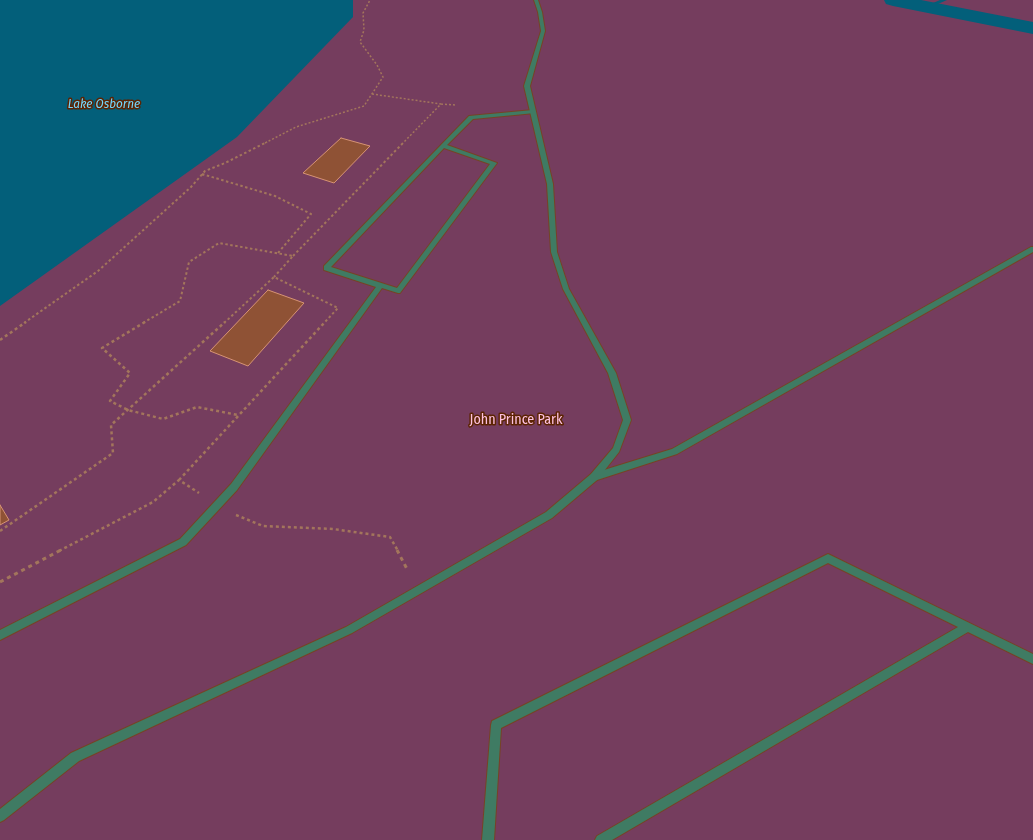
<!DOCTYPE html>
<style>
body{margin:0}
canvas{display:block;background:#5c2403}
</style>
<canvas width="1033" height="840"></canvas>
<script>
const c = document.querySelector('canvas').getContext('2d');
c.lineJoin = 'round';
function fillPath(path, color) { c.fillStyle = color; c.fill(path, 'evenodd'); }
const toPath = rows => new Path2D(rows.map(r => 'M' + r).join(''));
function stroke(path, color, width, dash) { c.strokeStyle = color; c.lineWidth = width; c.lineCap = dash ? 'butt' : 'round'; c.setLineDash(dash || []); c.stroke(path); }
function drawText(font, color, halo, rows, align = 'center') {
  c.font = font + ' "Fira Sans Condensed",sans-serif'; c.lineWidth = 3; c.setLineDash([]); c.textBaseline = 'middle'; c.strokeStyle = halo; c.fillStyle = color; for (const [text, x, y, turn = 0] of rows) {
    c.save(); c.translate(x, y); c.rotate((+turn || 0) * Math.PI / 180); c.textAlign = isNaN(turn) ? turn : align; if (halo) c.strokeText(text, 0, 0); c.fillText(text, 0, 0); c.restore();
  }
}
const green = toPath([
 [0,0,1033,0,1033,840,0,840]
]);
const water = toPath([
 [0,0,353,0,353,17,237,137,0,306]
]);
const stream = toPath([
 [940,0,947,0,931,7,926,6,940,0]
]);
const canal = toPath([
 [884,0,921,0,1033,22,1033,34,893,6,886,4,884,0]
]);
const building = toPath([
 [341,138,370,146,334,183,303,173,341,138],
 [268,290,304,303,248,366,210,351,268,290],
 [0,505,9,520,0,525,0,505]
]);
const pathFar3 = toPath([
 [372,94,441,104,403,143],
 [441,104,456,105],
 [265,143,296,127,364,106,383,77,377,65,360,42,364,30,363,13,370,0]
]);
const pathFar2 = toPath([
 [202,174,275,196,311,214,278,253],
 [293,256,404,142],
 [24,323,98,271,191,187,205,171,225,163,267,142],
 [143,323,180,301,189,262,219,243,293,256,274,277],
 [224,323,274,277,338,308,324,323]
]);
const pathFar1 = toPath([
 [145,322,102,348,130,373,110,401,128,410,163,419,197,407,238,415],
 [0,340,26,322],
 [179,480,325,322],
 [236,515,263,526,333,529,390,537,398,551],
 [0,531,113,453,111,425,225,322],
 [59,551,153,502,179,480,199,493]
]);
const path = toPath([
 [397,550,407,569],
 [0,582,61,550]
]);
const lane = toPath([
 [533,110,536,112,535,113,473,119,447,145,497,163,400,293,398,293,382,288,237,490,186,545,0,640,0,630,180,539,231,484,376,287,324,270,324,266,469,116,533,110],
 [444,148,490,164,397,288,331,267,444,148],
 [1031,247,1033,247,1033,252,677,454,594,481,591,480,590,477,591,474,672,449,1031,247],
 [828,554,1033,654,1033,664,968,632,612,840,595,840,597,836,958,627,828,563,501,728,494,840,482,840,491,725,492,721,828,554]
]);
const street = toPath([
 [534,0,538,0,542,12,545,31,530,86,553,184,557,252,569,289,616,373,631,420,619,452,597,480,552,518,352,633,79,761,4,820,0,822,0,809,71,753,346,627,546,512,591,474,613,448,623,420,608,373,563,289,551,252,547,184,524,86,541,31,538,12,534,0]
]);
const farWaternames = [
 ["Lake Osborne",104,104]
];
const parkNames = [
 ["John Prince Park",516,420]
];
fillPath(green, '#753d5e');
fillPath(water, '#035f7a');
fillPath(stream, '#035f7a');
fillPath(canal, '#035f7a');
fillPath(building, '#8f5235');
stroke(building, '#d69374', 1);
stroke(lane, '#774325', 2);
stroke(street, '#774325', 2);
stroke(pathFar3, '#a3755c', 1.5, [2, 2]);
stroke(pathFar2, '#a3755c', 2, [2.5, 2.5]);
stroke(pathFar1, '#a3755c', 2.5, [3, 3]);
stroke(path, '#a3755c', 3, [4, 4]);
fillPath(lane, '#3f7b63');
fillPath(street, '#3f7b63');
drawText('italic 13px', '#71d7fd', '#5c2403', farWaternames);
drawText('14px', '#fec1e2', '#5c2403', parkNames);
</script>
